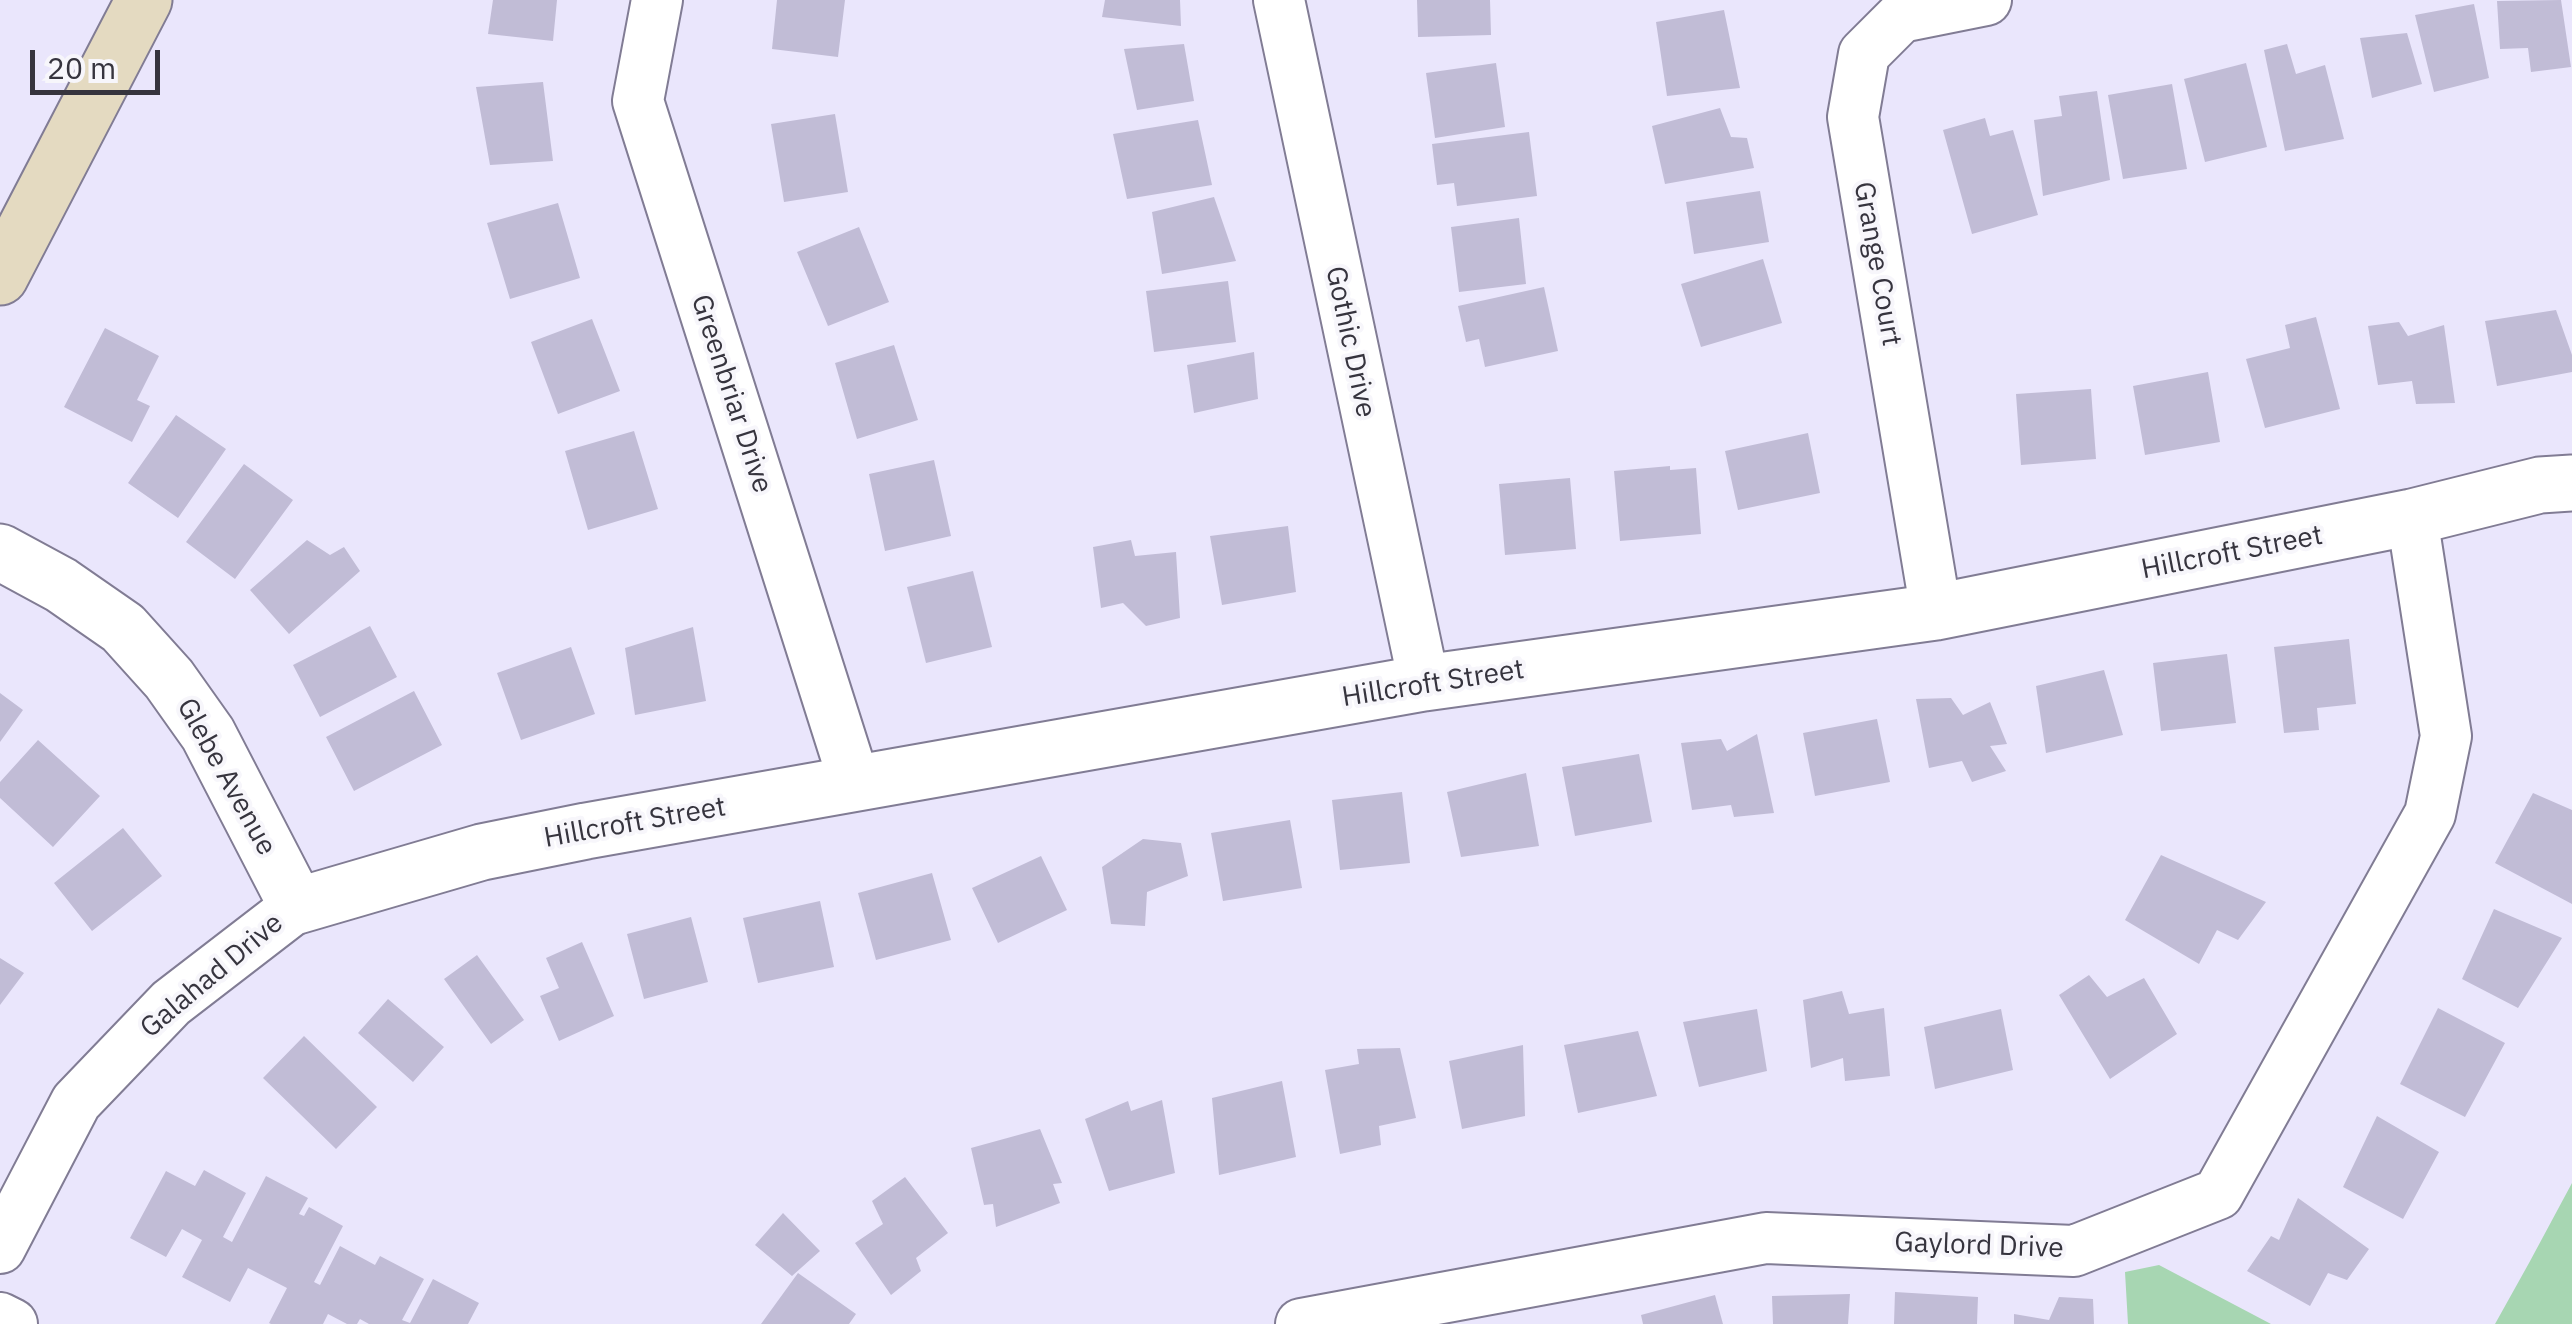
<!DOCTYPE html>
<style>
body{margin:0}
#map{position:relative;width:2572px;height:1324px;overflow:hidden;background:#eae6fc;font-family:"IBM Plex Sans",sans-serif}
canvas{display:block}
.scale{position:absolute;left:30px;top:50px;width:130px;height:45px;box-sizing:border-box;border:5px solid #36343e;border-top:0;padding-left:12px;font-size:30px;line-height:35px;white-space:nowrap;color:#36343e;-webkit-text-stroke:8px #f7f6fb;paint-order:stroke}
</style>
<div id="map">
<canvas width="2572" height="1324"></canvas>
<div class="scale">20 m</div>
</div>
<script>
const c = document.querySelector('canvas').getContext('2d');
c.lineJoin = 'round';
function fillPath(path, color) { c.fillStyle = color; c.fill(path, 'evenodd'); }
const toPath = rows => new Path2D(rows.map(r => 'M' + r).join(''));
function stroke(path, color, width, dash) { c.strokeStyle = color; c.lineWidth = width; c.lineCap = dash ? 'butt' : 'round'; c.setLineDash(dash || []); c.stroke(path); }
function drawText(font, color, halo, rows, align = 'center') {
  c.font = font + ' "IBM Plex Sans",sans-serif'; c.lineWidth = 8; c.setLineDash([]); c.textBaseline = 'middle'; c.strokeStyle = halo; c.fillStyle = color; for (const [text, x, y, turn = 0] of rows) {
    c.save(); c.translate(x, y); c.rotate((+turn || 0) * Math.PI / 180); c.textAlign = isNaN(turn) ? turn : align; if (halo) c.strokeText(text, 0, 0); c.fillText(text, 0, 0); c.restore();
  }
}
const green = toPath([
 [2572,1183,2572,1324,2495,1324,2529,1263],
 [2159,1265,2271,1324,2128,1324,2125,1272]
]);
const building = toPath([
 [493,0,557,0,553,41,488,34],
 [777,0,845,0,838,57,772,49],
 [1105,0,1180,0,1181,26,1102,17],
 [1417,0,1490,0,1491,35,1418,37],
 [2561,0,2571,67,2531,72,2528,48,2500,49,2497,1],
 [2474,4,2489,78,2434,92,2415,15],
 [1724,10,1740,88,1667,96,1656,22],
 [2407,33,2422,84,2372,98,2360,38],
 [1184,44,1194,101,1137,110,1124,49],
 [2287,44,2296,74,2325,65,2344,139,2285,151,2264,50],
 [1496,63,1505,127,1435,138,1426,73],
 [2246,63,2267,147,2205,162,2184,79],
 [543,82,553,161,490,165,476,87],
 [2172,84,2187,169,2123,179,2108,95],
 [2097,91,2110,180,2043,196,2034,120,2062,116,2059,96],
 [1720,108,1731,137,1747,138,1754,168,1665,184,1652,126],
 [835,114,848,192,784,202,771,124],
 [1985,118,1990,136,2013,130,2038,215,1972,234,1943,130],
 [1198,120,1212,185,1127,199,1113,134],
 [1529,132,1537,196,1457,206,1454,183,1437,185,1432,144],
 [1760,191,1769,242,1694,254,1686,202],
 [1214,197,1236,261,1162,274,1152,212],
 [558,203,580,278,510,299,487,223],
 [1519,218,1526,284,1459,292,1451,227],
 [859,227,889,302,828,326,797,252],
 [1763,259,1782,323,1701,347,1681,284],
 [1228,281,1236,342,1154,352,1146,291],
 [1544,287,1558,351,1485,367,1479,339,1466,342,1458,306],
 [2556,310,2572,355,2572,372,2497,386,2485,321],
 [2316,317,2340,409,2265,428,2246,359,2290,348,2285,325],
 [592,319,620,391,558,414,531,342],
 [2399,322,2408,336,2444,325,2455,403,2416,404,2412,381,2378,385,2368,326],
 [105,328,159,356,137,400,150,406,132,442,64,407],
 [894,345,918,420,857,439,835,363],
 [1254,352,1258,399,1194,413,1187,365],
 [2208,372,2220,442,2145,455,2133,386],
 [2091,389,2096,459,2021,465,2016,394],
 [176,415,226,449,178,518,128,483],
 [634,431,658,509,588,530,565,451],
 [1808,433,1820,493,1738,510,1725,451],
 [934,460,951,536,885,551,869,474],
 [244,464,293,500,235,579,186,542],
 [1670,466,1670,470,1696,468,1701,534,1620,541,1614,471],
 [1570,478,1576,549,1505,555,1499,484],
 [1288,526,1296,592,1222,605,1210,536],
 [307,540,330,555,344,547,360,571,289,634,250,590],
 [1131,540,1135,556,1176,552,1180,618,1146,626,1123,603,1101,608,1093,547],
 [973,571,992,647,926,663,907,587],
 [370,626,397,677,320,717,293,665],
 [693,627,706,701,635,715,625,648],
 [2349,639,2356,704,2317,708,2319,730,2284,733,2274,647],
 [571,647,595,714,521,740,497,673],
 [2227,654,2236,723,2161,731,2153,663],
 [2104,670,2123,735,2046,753,2036,686],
 [414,691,442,745,354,791,326,737],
 [0,693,23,710,0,742],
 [1951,698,1963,715,1990,702,2007,744,1990,746,2006,771,1972,782,1962,761,1929,768,1916,699],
 [1877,719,1890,782,1815,796,1803,733],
 [1757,734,1774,813,1734,817,1731,805,1692,810,1681,743,1721,739,1727,751],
 [38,740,100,796,53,847,0,798,0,782],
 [1639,754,1652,822,1575,836,1562,767],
 [1526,773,1539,846,1461,857,1447,792],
 [1402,792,1410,863,1340,870,1332,800],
 [2533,793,2572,810,2572,904,2495,863],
 [1290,820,1302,888,1223,901,1211,833],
 [123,828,162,876,92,931,54,883],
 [1143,839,1181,843,1188,876,1147,892,1145,926,1111,924,1102,867],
 [2161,855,2266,902,2238,940,2217,930,2199,964,2125,920],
 [1041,856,1067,910,998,943,972,888],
 [932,873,951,940,876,960,858,893],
 [820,901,834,967,758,983,743,918],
 [2494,909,2562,938,2518,1008,2462,979],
 [691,917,708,982,644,999,627,934],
 [582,942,614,1016,559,1041,540,996,559,988,546,958],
 [477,955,524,1020,491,1044,444,979],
 [0,958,24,973,0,1005],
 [2089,975,2107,997,2144,978,2177,1034,2110,1079,2059,995],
 [1842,991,1849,1014,1884,1008,1890,1076,1845,1081,1843,1058,1811,1068,1803,1000],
 [388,999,444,1047,413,1082,358,1033],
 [2438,1008,2505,1043,2465,1117,2400,1084],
 [1757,1009,1767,1071,1699,1087,1683,1022],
 [2001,1009,2013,1070,1935,1089,1924,1027],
 [1638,1031,1657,1096,1578,1113,1564,1045],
 [304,1036,377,1107,336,1149,263,1078],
 [1523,1045,1525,1116,1462,1129,1449,1061],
 [1400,1048,1416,1118,1379,1126,1381,1145,1340,1154,1325,1070,1359,1064,1357,1049],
 [1282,1081,1296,1157,1219,1175,1212,1098],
 [1162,1100,1175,1173,1109,1191,1085,1119,1128,1101,1131,1111],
 [2377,1116,2439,1152,2403,1219,2343,1187],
 [1040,1129,1062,1183,1053,1184,1060,1203,996,1227,993,1204,984,1205,971,1148],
 [204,1170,246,1193,223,1237,232,1242,266,1176,308,1198,299,1214,304,1216,309,1207,343,1226,314,1282,320,1285,340,1246,375,1265,380,1256,424,1279,402,1320,410,1323,433,1279,479,1303,468,1324,369,1324,360,1319,357,1324,347,1324,328,1314,323,1324,271,1324,269,1323,287,1288,248,1268,230,1302,182,1277,202,1240,182,1229,166,1257,130,1238,166,1171,195,1186],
 [905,1177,948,1233,916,1258,921,1271,891,1295,855,1243,883,1224,872,1201],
 [2298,1198,2369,1249,2347,1280,2328,1273,2310,1306,2247,1271,2271,1236,2279,1240],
 [783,1213,820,1251,792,1276,755,1245],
 [798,1273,856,1314,849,1324,761,1324],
 [1895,1292,1978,1297,1977,1324,1894,1324],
 [1850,1294,1848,1324,1773,1324,1772,1296],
 [1715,1295,1723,1324,1643,1324,1641,1315],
 [2059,1297,2093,1299,2094,1324,2014,1324,2014,1314,2049,1320]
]);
const minor = toPath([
 [657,0,638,101,855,784],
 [1279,0,1424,683],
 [1936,612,1853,117,1864,54,1901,17,1986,0],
 [0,1248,76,1102,171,1003,297,906],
 [0,1318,12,1324],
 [1301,1324,1766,1238,2074,1251,2218,1194,2430,814,2446,736,2412,517]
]);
const tertiary = toPath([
 [0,552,61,585,123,628,169,679,208,734,297,906,482,852,586,831,1424,683,1936,612,2412,517,2540,485,2572,483]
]);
const secondary = toPath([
 [0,277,144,0]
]);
const streetNames = [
 ["Grange Court",1877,264,80],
 ["Gothic Drive",1350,342,78],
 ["Greenbriar Drive",731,394,72],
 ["Hillcroft Street",2232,553,-11],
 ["Hillcroft Street",1433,684,-9],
 ["Glebe Avenue",226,777,61],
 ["Hillcroft Street",635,823,-10],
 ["Galahad Drive",212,976,-40],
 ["Gaylord Drive",1979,1246,2]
];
fillPath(green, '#a7d6b2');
fillPath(building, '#c1bcd6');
stroke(minor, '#817c94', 54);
stroke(tertiary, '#817c94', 59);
stroke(secondary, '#817c94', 59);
stroke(minor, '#fff', 50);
stroke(tertiary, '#fff', 55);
stroke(secondary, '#e4dac1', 55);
drawText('28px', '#36343e', '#f7f6fb', streetNames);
</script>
